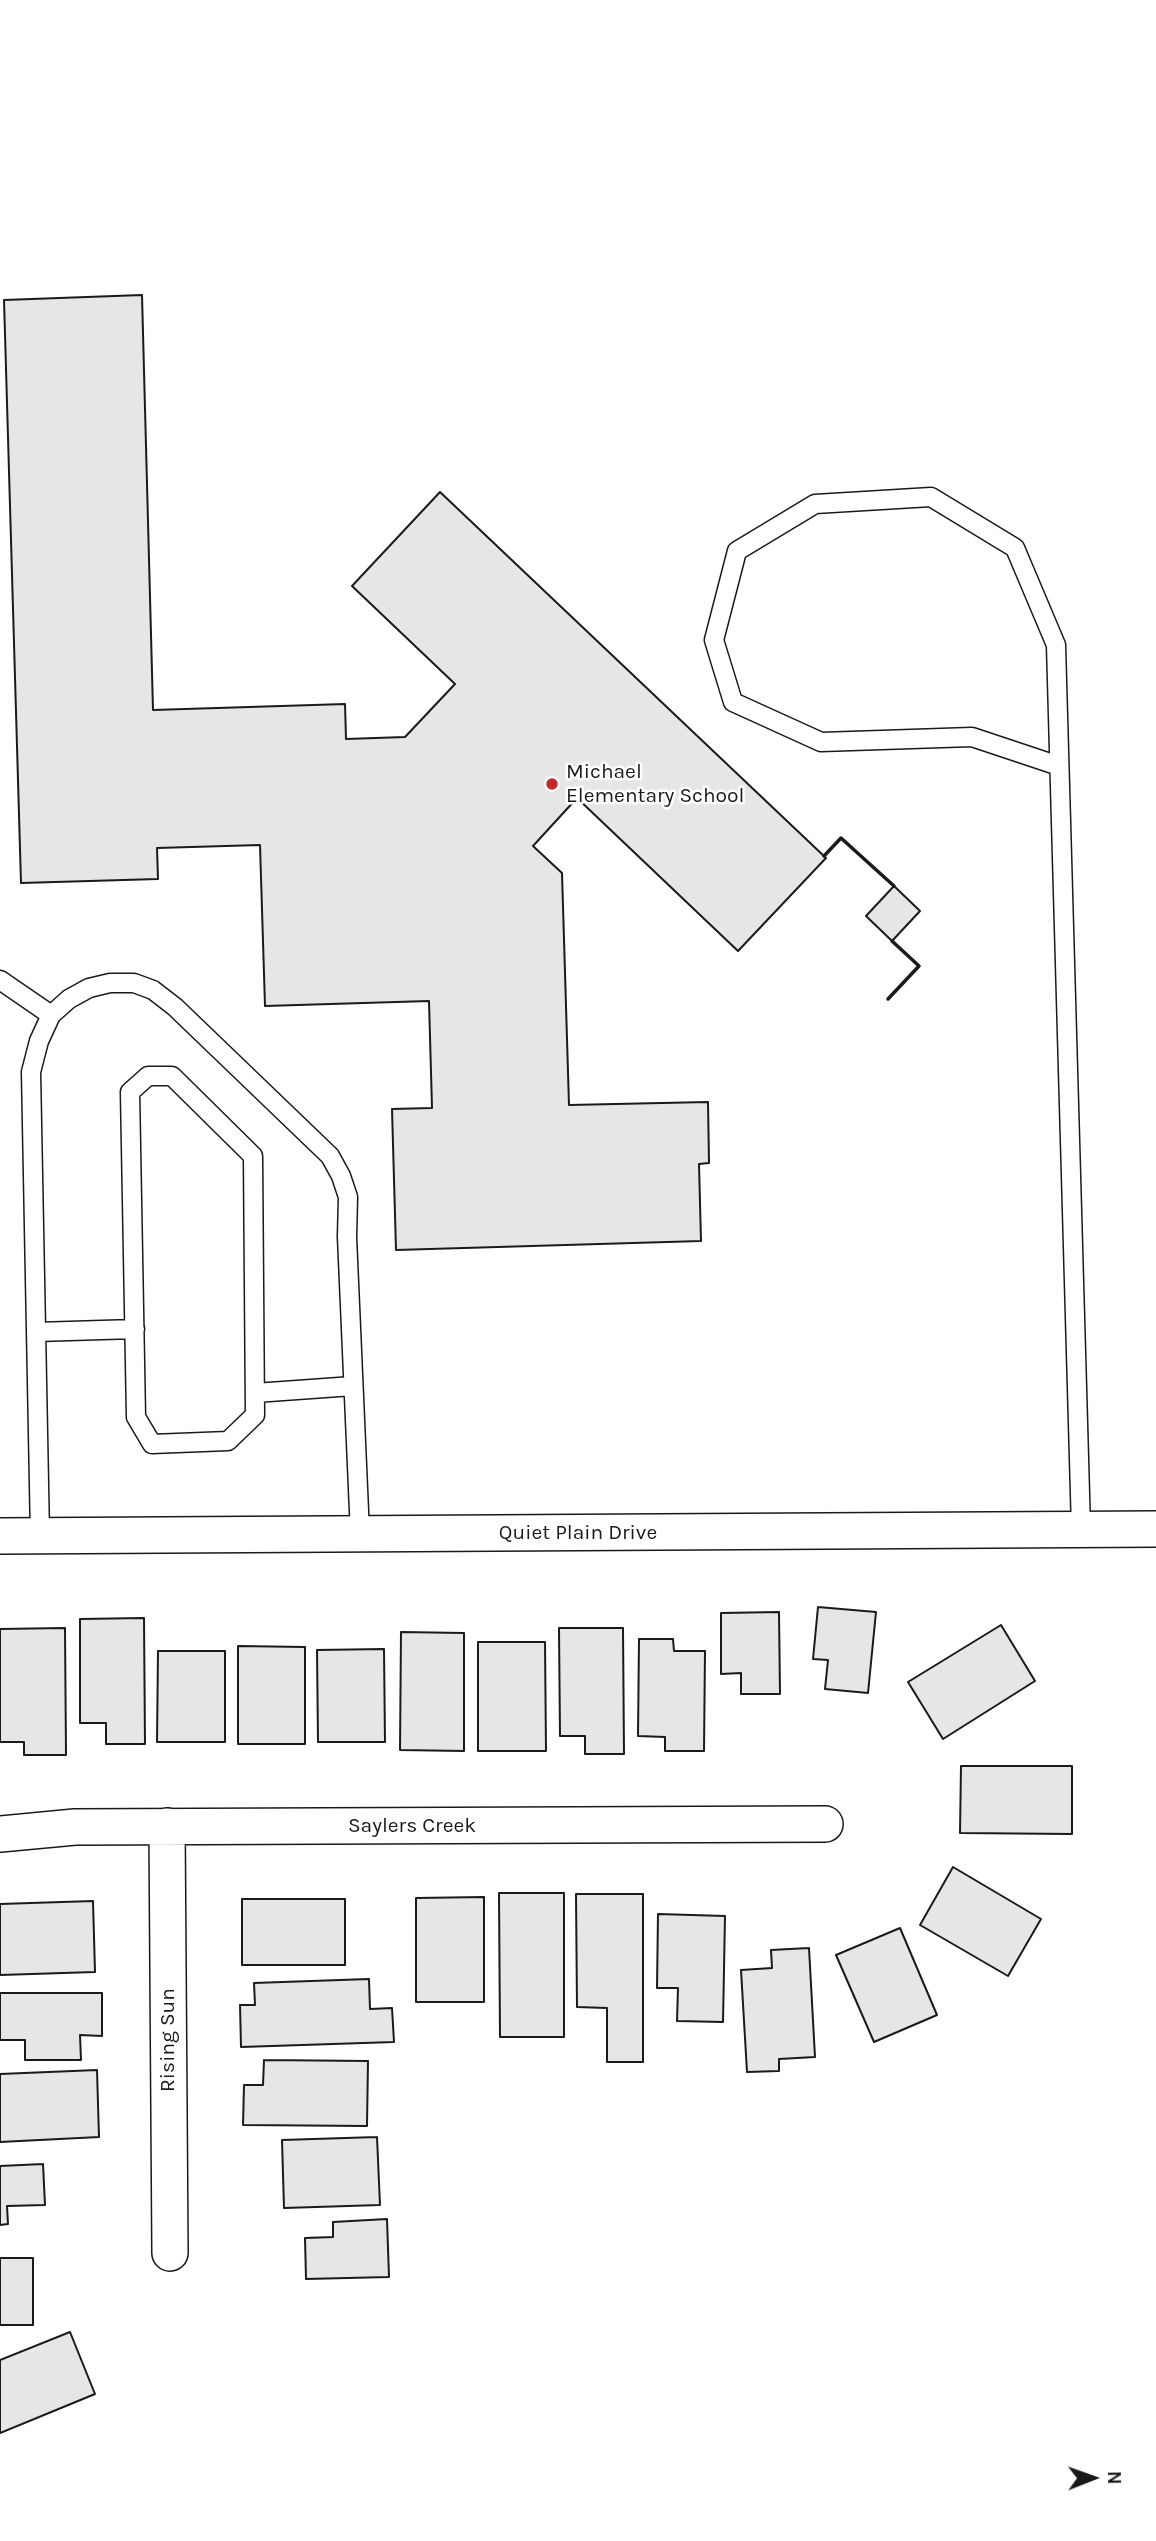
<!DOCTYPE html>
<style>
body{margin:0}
#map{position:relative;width:1156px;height:2541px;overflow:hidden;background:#fff;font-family:Karla,sans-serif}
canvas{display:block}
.north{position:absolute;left:1058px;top:2443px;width:70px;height:70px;-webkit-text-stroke:5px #fff;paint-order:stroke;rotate:89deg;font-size:19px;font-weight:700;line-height:28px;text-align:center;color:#1a1a1a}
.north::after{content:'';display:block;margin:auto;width:24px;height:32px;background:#1a1a1a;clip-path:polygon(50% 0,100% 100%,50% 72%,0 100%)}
</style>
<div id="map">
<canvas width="1156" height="2541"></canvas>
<div class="north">N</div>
</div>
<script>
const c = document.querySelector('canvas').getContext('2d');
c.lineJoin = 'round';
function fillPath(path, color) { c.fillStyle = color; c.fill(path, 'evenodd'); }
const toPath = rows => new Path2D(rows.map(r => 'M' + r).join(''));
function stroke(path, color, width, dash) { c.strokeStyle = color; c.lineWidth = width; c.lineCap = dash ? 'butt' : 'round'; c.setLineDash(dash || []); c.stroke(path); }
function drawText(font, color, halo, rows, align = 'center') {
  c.font = font + ' Karla,sans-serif'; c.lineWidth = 5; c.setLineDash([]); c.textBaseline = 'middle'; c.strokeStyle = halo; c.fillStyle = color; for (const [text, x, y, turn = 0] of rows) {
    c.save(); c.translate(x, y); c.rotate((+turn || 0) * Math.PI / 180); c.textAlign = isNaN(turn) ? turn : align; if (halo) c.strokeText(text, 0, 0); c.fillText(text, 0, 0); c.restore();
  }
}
const building = toPath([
 [142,295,153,710,345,704,346,739,405,737,455,684,352,586,440,492,826,858,738,951,577,798,533,846,562,873,569,1105,708,1102,709,1163,699,1164,701,1241,396,1250,392,1109,432,1108,429,1001,265,1006,260,845,157,848,158,879,21,883,4,300,142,295],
 [894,886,920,911,892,941,866,916,894,886],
 [818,1607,876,1612,868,1693,825,1689,828,1660,813,1659,818,1607],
 [779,1612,780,1694,741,1694,741,1673,721,1674,721,1613,779,1612],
 [144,1618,145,1744,106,1744,106,1723,80,1723,80,1619,144,1618],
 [1001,1625,1035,1681,943,1739,908,1682,1001,1625],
 [65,1628,66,1755,24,1755,24,1742,0,1742,0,1629,65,1628],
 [559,1628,623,1628,624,1754,585,1754,585,1736,560,1736,559,1628],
 [401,1632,464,1633,464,1751,400,1750,401,1632],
 [639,1639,673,1639,674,1651,705,1651,704,1751,665,1751,665,1737,638,1736,639,1639],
 [478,1642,545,1642,546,1751,478,1751,478,1642],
 [238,1646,305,1647,305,1744,238,1744,238,1646],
 [384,1649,385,1742,318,1742,317,1650,384,1649],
 [158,1651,225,1651,225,1742,157,1742,158,1651],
 [961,1766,1072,1766,1072,1834,960,1833,961,1766],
 [953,1867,1041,1919,1008,1976,920,1925,953,1867],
 [499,1893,564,1893,564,2037,500,2037,499,1893],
 [576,1894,643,1894,643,2062,607,2062,607,2008,577,2007,576,1894],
 [484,1897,484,2002,416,2002,416,1898,484,1897],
 [242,1899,345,1899,345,1965,242,1965,242,1899],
 [93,1901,95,1972,0,1975,0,1904,93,1901],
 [658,1914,725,1916,723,2022,677,2021,678,1988,657,1988,658,1914],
 [900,1928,937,2015,874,2042,836,1955,900,1928],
 [809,1948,815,2057,779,2059,779,2071,747,2072,741,1970,772,1968,771,1950,809,1948],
 [369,1979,370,2009,392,2008,394,2042,241,2047,240,2005,255,2005,254,1983,369,1979],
 [0,1993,102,1993,102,2036,80,2035,81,2060,25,2060,25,2040,0,2040,0,1993],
 [264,2060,368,2061,367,2126,243,2125,244,2085,263,2085,264,2060],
 [97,2070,99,2137,0,2142,0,2074,97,2070],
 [377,2137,380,2205,284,2208,282,2140,377,2137],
 [43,2164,45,2205,7,2206,8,2224,0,2225,0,2166,43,2164],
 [387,2219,389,2277,306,2279,305,2238,333,2237,333,2222,387,2219],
 [0,2258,33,2258,33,2325,0,2325,0,2258],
 [70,2332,95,2394,0,2433,0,2360,70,2332]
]);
const service = toPath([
 [1059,766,972,737,821,742,733,702,714,640,737,551,815,504,931,497,1015,548,1056,645,1081,1529],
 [0,980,51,1015],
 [148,1076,172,1076,253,1156,255,1415,228,1441,152,1444,136,1417,130,1092,148,1076],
 [36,1332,135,1329],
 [255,1393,353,1386],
 [40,1536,31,1072,39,1041,51,1015,69,999,89,988,110,983,134,983,153,990,175,1007,330,1156,341,1176,348,1197,347,1237,360,1534]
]);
const minor = toPath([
 [0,1536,1156,1529],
 [167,1826,170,2253],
 [0,1834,75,1827,825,1824]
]);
const wall = toPath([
 [824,856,841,838,894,886],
 [888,999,919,966,892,941]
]);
const markers = [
 [552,784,7,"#c62828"]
];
const poiNames = [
 ["Michael",566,772],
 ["Elementary School",566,796]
];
const streetNames = [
 ["Quiet Plain Drive",578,1533],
 ["Saylers Creek",412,1826],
 ["Rising Sun",168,2040,-90]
];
fillPath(building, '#e6e6e6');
stroke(building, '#1a1a1a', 2);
stroke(service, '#1a1a1a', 21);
stroke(minor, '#1a1a1a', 38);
stroke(service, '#fff', 18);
stroke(minor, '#fff', 35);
stroke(wall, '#1a1a1a', 3.5);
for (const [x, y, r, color] of markers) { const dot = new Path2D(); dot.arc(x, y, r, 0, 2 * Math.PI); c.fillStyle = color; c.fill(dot); stroke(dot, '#fff', 2.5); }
drawText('21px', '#1a1a1a', '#fff', poiNames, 'left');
drawText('21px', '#1a1a1a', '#fff', streetNames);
</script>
